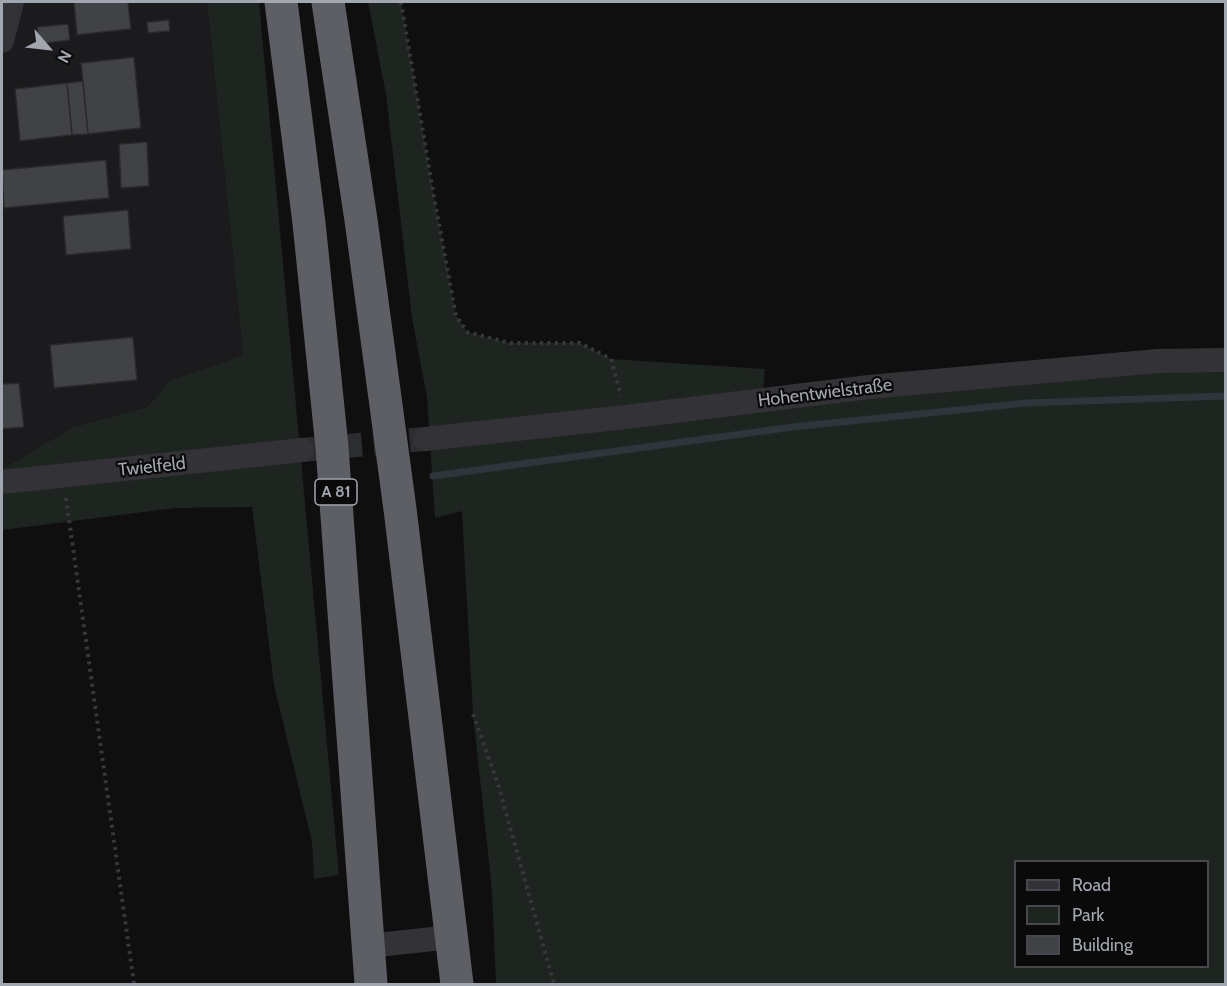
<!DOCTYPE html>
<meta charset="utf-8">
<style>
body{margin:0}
#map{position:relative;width:1227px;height:986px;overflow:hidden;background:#0f0f10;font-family:Cabin,sans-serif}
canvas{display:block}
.frame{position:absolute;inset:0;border:3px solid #a2a6af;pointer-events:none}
.legend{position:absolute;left:1014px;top:860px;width:195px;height:108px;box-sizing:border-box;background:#0a0a0b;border:2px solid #47484d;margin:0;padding:8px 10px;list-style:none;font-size:18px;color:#a2a6af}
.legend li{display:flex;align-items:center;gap:12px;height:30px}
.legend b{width:30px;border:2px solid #47484d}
.north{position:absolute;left:18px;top:18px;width:60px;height:60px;-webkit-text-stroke:4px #0a0a0b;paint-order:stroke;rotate:118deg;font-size:16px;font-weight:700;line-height:24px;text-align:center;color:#a2a6af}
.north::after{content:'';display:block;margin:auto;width:21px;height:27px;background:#a2a6af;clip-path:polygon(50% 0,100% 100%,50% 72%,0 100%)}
</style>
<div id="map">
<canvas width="1227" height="986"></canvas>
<div class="frame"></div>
<ul class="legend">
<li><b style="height:8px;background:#333337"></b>Road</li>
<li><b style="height:16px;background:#1e241f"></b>Park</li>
<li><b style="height:16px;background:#414245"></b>Building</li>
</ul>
<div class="north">N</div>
</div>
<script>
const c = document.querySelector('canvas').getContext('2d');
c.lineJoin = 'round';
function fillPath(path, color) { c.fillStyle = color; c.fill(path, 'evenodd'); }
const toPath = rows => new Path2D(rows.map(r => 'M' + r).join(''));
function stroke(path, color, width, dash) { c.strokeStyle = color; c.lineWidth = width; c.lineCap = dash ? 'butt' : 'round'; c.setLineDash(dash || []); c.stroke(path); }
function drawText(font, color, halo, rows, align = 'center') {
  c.font = font + ' Cabin,sans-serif'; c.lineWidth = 4.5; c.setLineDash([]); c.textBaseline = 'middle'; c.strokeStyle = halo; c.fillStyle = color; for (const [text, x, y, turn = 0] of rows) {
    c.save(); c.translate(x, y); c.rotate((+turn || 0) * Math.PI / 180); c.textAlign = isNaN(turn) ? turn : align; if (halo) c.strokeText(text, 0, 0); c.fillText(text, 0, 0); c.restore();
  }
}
const built = toPath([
 [2,2,207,2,243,355,171,380,147,407,73,427,2,469]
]);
const green = toPath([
 [207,2,259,2,339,875,314,879,312,842,274,685,252,507,175,508,2,530,2,469,73,427,147,407,171,380,243,355],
 [368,2,401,2,434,197,456,315,467,332,510,343,580,343,611,359,765,369,762,399,1225,360,1225,984,496,984,492,890,473,714,462,511,435,518,427,397,412,318,386,94],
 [1016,862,1208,862,1208,966,1016,966]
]);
const stream = toPath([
 [433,476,793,427,1026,403,1226,396]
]);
const building = toPath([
 [74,2,128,2,131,29,77,35,74,2],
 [169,20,170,31,148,33,147,22,169,20],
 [68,24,70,40,39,44,37,27,68,24],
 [134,57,141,128,88,134,81,63,134,57],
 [83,81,88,134,72,135,67,83,83,81],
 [67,83,72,135,20,141,15,89,67,83],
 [147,142,149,186,121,188,119,144,147,142],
 [106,160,109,198,4,208,2,170,106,160],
 [128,210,131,249,66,255,63,216,128,210],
 [133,337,137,380,54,388,50,345,133,337],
 [19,383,24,427,2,429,2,386,3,384,19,383]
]);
const minorTunnel = toPath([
 [302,450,425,439]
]);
const path = toPath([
 [401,2,434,197,456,316,467,332,510,343,580,343,611,359,621,396],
 [66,498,134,984],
 [473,714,498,784,554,984]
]);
const minor = toPath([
 [2,41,12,2],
 [425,439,626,417,869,387,1158,361,1226,360],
 [2,482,302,450],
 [368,946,451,937]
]);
const highway = toPath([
 [281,2,309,223,332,447,371,984],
 [328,2,361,220,400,509,457,984]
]);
const shields = [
 [336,492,42]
];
const shieldNames = [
 ["A 81",336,492]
];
const streetNames = [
 ["Hohentwielstraße",825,393,-7],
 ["Twielfeld",152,467,-6]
];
fillPath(built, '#1b1b1d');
fillPath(green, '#1e241f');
stroke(stream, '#2e353b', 7);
fillPath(building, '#414245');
stroke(building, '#29292c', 1.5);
stroke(minorTunnel, '#2c2d30', 24, [24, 12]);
stroke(path, '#37383c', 4, [3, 4.5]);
stroke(minor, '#333337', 24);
stroke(highway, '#5d5f65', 33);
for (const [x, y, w] of shields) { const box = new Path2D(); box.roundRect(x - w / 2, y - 13, w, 26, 4.5); c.fillStyle = '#0a0a0b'; c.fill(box); stroke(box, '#a2a6af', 1.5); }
drawText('bold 16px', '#a2a6af', null, shieldNames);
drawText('18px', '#a2a6af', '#0a0a0b', streetNames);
</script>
